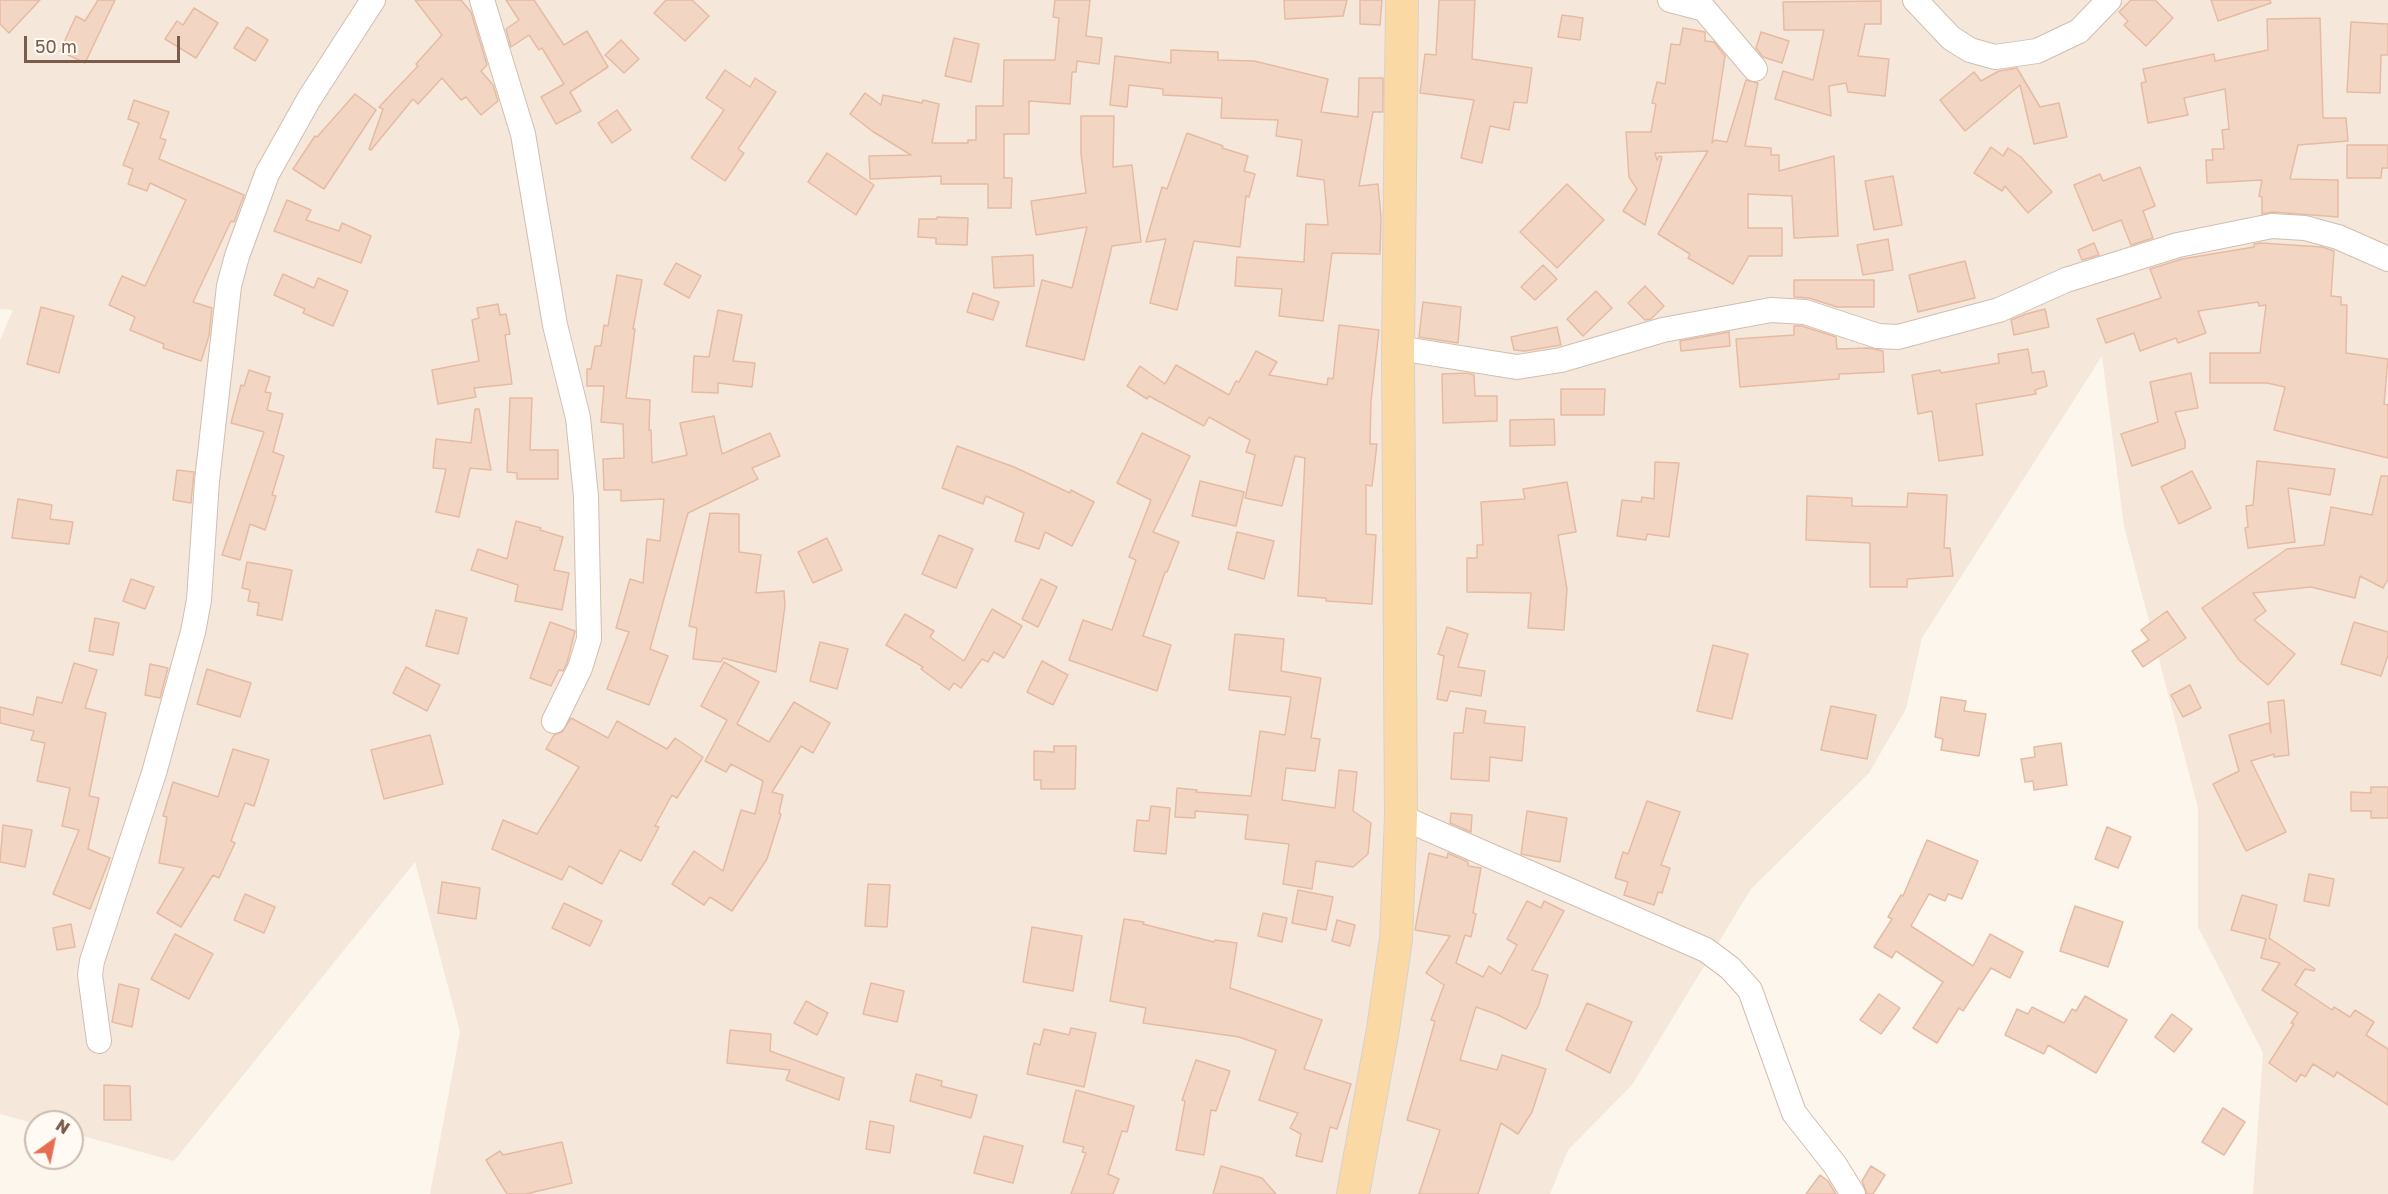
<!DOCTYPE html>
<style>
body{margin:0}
#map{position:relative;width:2388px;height:1194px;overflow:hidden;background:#fdf6ec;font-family:"Golos Text",sans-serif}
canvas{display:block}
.north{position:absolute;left:24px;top:1110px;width:60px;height:60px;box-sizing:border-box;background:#fffaf3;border:2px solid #cabbb1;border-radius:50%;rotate:33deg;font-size:16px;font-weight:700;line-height:24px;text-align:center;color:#7a5c4d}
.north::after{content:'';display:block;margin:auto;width:21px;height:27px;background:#e76f51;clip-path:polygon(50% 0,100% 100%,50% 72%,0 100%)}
.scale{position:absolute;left:24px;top:36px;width:156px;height:27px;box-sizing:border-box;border:3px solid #7a5c4d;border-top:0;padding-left:8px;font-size:18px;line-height:21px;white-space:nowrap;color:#7a5c4d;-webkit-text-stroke:4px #fffaf3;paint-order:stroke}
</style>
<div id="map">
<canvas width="2388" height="1194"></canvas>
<div class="north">N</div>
<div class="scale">50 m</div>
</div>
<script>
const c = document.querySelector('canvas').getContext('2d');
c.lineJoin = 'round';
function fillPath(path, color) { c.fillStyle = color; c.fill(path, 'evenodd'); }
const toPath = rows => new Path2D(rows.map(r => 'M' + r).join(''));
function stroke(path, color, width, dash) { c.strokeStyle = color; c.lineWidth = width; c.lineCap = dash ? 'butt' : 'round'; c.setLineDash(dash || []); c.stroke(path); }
const residential = toPath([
 [0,0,2388,0,2388,1194,2253,1194,2263,1053,2198,927,2198,808,2124,526,2102,356,1922,638,1906,709,1869,773,1751,889,1632,1085,1568,1150,1550,1194,430,1194,460,1032,415,862,174,1161,72,1133,72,1122,36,1124,0,1114,0,340,13,310,0,309]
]);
const building = toPath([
 [0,0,40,0,9,33,0,24,0,0],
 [98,0,115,0,85,63,60,51,76,16,85,21,98,0],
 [415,0,461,0,471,12,487,65,481,71,493,85,498,101,481,115,466,97,461,100,442,78,418,104,413,99,371,150,369,149,383,109,379,107,418,66,416,64,442,35,415,0],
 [506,0,534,0,564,45,587,31,608,67,570,92,581,111,556,124,541,97,564,84,542,48,539,50,529,35,511,47,506,29,519,20,506,0],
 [666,0,692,0,709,16,685,41,654,13,666,0],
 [1055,0,1090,0,1086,36,1102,38,1099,64,1077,61,1076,72,1072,72,1070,104,1029,101,1029,134,1004,134,1004,178,1012,178,1011,208,988,208,988,184,941,184,941,176,870,179,869,156,911,155,872,131,850,114,865,93,881,105,883,95,922,103,923,100,939,104,932,143,968,143,968,140,976,140,976,106,1003,106,1004,60,1055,60,1059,18,1053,17,1055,0],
 [1284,0,1347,0,1343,16,1285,19,1284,0],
 [1360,0,1382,0,1380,25,1360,24,1360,0],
 [1439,0,1475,0,1472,59,1532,68,1527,103,1514,102,1509,130,1490,126,1482,163,1461,158,1474,100,1420,93,1425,54,1436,55,1439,0],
 [2131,0,2155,0,2173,18,2146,46,2124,25,2128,21,2119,12,2131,0],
 [2211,0,2270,0,2271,3,2218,21,2211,0],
 [1881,1,1881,24,1865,24,1858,56,1889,59,1885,96,1848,92,1846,83,1829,86,1831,116,1775,99,1783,71,1813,80,1824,30,1784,30,1783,2,1881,1],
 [194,8,218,23,196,58,165,39,177,21,183,25,194,8],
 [1562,15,1583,18,1580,40,1558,37,1562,15],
 [2320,18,2323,118,2346,118,2348,141,2298,145,2290,179,2338,180,2338,217,2273,212,2262,214,2262,197,2259,196,2262,180,2207,183,2206,160,2213,160,2212,149,2224,149,2222,130,2229,129,2225,89,2184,98,2188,115,2148,123,2141,83,2146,82,2143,69,2214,54,2215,61,2268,50,2267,19,2320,18],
 [2351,22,2388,24,2388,55,2381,55,2380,93,2347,92,2351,22],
 [247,27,268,40,255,61,234,48,247,27],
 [1683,28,1705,32,1705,41,1714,42,1725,56,1712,143,1715,140,1727,142,1746,80,1758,83,1745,146,1771,148,1771,155,1779,155,1779,171,1834,156,1838,236,1794,238,1792,196,1748,194,1748,228,1782,228,1782,256,1749,256,1733,284,1688,258,1690,254,1658,234,1708,151,1655,153,1657,160,1659,156,1662,157,1645,225,1623,211,1637,189,1629,177,1626,132,1651,132,1656,104,1652,103,1657,82,1665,84,1671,44,1680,45,1683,28],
 [1761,32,1789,41,1782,63,1763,57,1756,48,1761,32],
 [954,38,979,44,971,82,945,76,954,38],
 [621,40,639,59,624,73,605,55,621,40],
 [1171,50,1218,52,1218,60,1254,61,1328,79,1321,112,1358,117,1359,78,1383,78,1383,112,1373,112,1359,186,1378,184,1381,217,1380,254,1332,253,1323,321,1279,316,1282,289,1235,286,1237,257,1304,262,1306,224,1328,225,1324,180,1297,176,1302,140,1276,136,1278,120,1221,118,1222,98,1163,95,1163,89,1129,85,1127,107,1110,105,1115,56,1171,63,1171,50],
 [2017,68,2040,107,2059,103,2067,137,2034,144,2020,85,1965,131,1940,100,1974,72,1981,81,1999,71,2017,68],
 [725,70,750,87,755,78,776,92,738,149,744,153,725,181,691,158,724,110,706,98,725,70],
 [355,94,376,110,324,189,293,169,315,136,317,137,355,94],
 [134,100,169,112,160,138,166,140,159,159,244,195,234,222,231,221,193,302,212,308,209,336,201,361,163,348,164,344,130,330,135,317,109,305,122,276,145,286,186,200,150,183,147,191,128,184,133,169,123,165,139,123,128,119,134,100],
 [617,110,631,130,612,143,598,123,617,110],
 [1081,116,1114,116,1113,167,1132,165,1141,242,1112,246,1084,360,1026,346,1042,280,1072,288,1087,227,1036,235,1031,201,1086,193,1081,154,1081,116],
 [1187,133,1223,146,1222,148,1248,156,1244,171,1255,174,1249,197,1246,196,1240,247,1194,241,1177,310,1150,303,1166,239,1146,242,1162,187,1167,189,1187,133],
 [2347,145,2388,145,2388,168,2382,168,2381,178,2347,178,2347,145],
 [1991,147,2003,156,2008,148,2021,157,2052,192,2028,213,2005,186,2002,191,1974,173,1991,147],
 [827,153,874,185,856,215,808,182,827,153],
 [2140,167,2155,206,2143,211,2153,238,2131,245,2121,220,2093,231,2074,185,2100,174,2103,181,2140,167],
 [1893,176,1902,225,1874,230,1865,181,1893,176],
 [1567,184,1604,220,1557,268,1520,232,1567,184],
 [287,200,311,210,306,220,339,231,342,223,371,236,361,263,274,231,287,200],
 [937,217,968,218,967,245,936,244,936,238,918,237,919,219,937,219,937,217],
 [1888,239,1893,270,1863,275,1857,245,1888,239],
 [2094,243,2099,255,2082,260,2078,250,2094,243],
 [2261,243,2322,247,2334,251,2331,296,2341,297,2341,305,2347,305,2346,353,2388,359,2384,404,2388,405,2388,458,2274,430,2285,387,2267,383,2210,383,2210,353,2260,353,2266,305,2259,306,2258,302,2198,311,2206,333,2178,343,2176,338,2140,351,2134,333,2106,343,2097,319,2161,298,2150,269,2182,259,2254,247,2254,244,2261,243],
 [1033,255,1034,286,994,288,992,257,1033,255],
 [1965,261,1975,298,1918,312,1909,275,1965,261],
 [676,263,701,276,689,298,664,284,676,263],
 [1543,265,1557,279,1535,300,1521,287,1543,265],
 [283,274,314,288,318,278,348,291,333,326,303,313,305,309,274,295,283,274],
 [617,275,642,280,633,329,635,329,626,398,650,400,649,430,651,430,652,463,687,455,680,423,714,416,722,454,770,433,780,456,752,468,758,479,688,513,650,649,668,656,649,705,607,689,629,632,616,628,630,579,643,583,647,539,660,541,664,499,621,501,621,490,604,490,603,459,624,458,623,424,601,422,604,386,587,386,587,369,591,369,595,346,601,346,604,325,608,326,617,275],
 [1794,280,1874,280,1874,307,1837,307,1809,298,1794,297,1794,280],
 [1645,286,1664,306,1651,319,1645,320,1628,303,1645,286],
 [1596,291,1612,308,1583,336,1567,319,1596,291],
 [973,293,999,302,993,320,967,312,973,293],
 [1423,302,1461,307,1458,343,1419,337,1423,302],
 [498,304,500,315,506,314,510,334,505,335,512,384,474,388,476,397,438,404,432,370,479,361,472,320,479,318,477,308,498,304],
 [41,307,74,316,59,373,27,364,41,307],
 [2045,309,2049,327,2014,335,2011,320,2026,314,2045,309],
 [718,310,742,315,733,361,755,363,752,387,718,383,718,393,692,392,694,356,709,357,718,310],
 [1339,325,1379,330,1371,401,1370,444,1377,444,1372,486,1366,485,1366,534,1376,535,1372,604,1326,601,1326,598,1298,596,1305,458,1295,456,1282,506,1245,498,1255,455,1246,452,1250,440,1209,417,1204,426,1149,396,1147,399,1127,386,1140,366,1165,384,1176,365,1229,395,1236,381,1239,382,1256,351,1277,362,1269,375,1327,385,1328,378,1333,379,1339,325],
 [1794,326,1802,326,1836,337,1837,349,1869,348,1883,351,1884,372,1839,374,1839,379,1740,387,1736,339,1794,335,1794,326],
 [1557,327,1561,345,1525,351,1514,350,1511,337,1557,327],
 [1729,332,1730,346,1681,351,1680,341,1729,332],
 [2028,349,2032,373,2044,371,2047,386,2035,390,2036,394,1976,404,1983,455,1939,461,1932,411,1918,414,1912,375,1940,370,1941,373,1999,363,1998,354,2028,349],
 [249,370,270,377,265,392,271,393,267,410,283,414,273,452,284,456,272,495,276,496,265,530,250,524,240,560,222,555,264,432,231,423,241,385,244,386,249,370],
 [1467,373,1474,375,1475,396,1497,396,1497,421,1443,423,1442,374,1467,373],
 [2191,373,2198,408,2175,412,2185,441,2185,448,2132,466,2121,434,2158,422,2150,382,2191,373],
 [1561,389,1605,389,1604,415,1561,415,1561,389],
 [510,398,532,398,530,450,558,450,558,479,517,479,517,473,507,472,510,398],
 [475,409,479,409,491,470,470,468,459,517,436,512,446,469,433,468,436,439,471,443,475,409],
 [1554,419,1555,445,1510,446,1510,420,1554,419],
 [1142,433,1190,456,1153,532,1179,542,1167,572,1165,572,1143,636,1171,645,1157,691,1069,660,1083,620,1112,630,1136,560,1129,557,1151,500,1117,483,1142,433],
 [957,446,1014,467,1070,493,1071,490,1094,502,1072,546,1045,532,1039,549,1015,541,1024,513,986,496,983,504,942,488,957,446],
 [2257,461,2335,469,2330,495,2288,488,2295,542,2248,548,2245,528,2248,527,2246,506,2253,505,2257,461],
 [1655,462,1679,463,1669,537,1647,534,1646,540,1617,536,1622,500,1641,502,1642,497,1654,499,1655,462],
 [177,470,194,472,191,503,173,500,177,470],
 [2192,471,2211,508,2179,524,2161,487,2192,471],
 [2381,476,2388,476,2388,579,2383,588,2360,576,2355,598,2311,587,2253,593,2266,611,2254,620,2295,654,2268,685,2239,660,2202,608,2287,549,2324,545,2331,507,2372,515,2381,476],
 [1200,481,1244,492,1236,526,1192,516,1200,481],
 [1567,482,1576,532,1558,535,1567,589,1564,630,1528,628,1531,593,1467,592,1467,558,1477,558,1477,545,1483,545,1481,502,1525,499,1523,489,1567,482],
 [1908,493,1947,495,1944,548,1950,548,1953,576,1907,579,1907,587,1870,587,1870,543,1806,540,1807,496,1852,498,1852,506,1907,507,1908,493],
 [18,499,52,505,50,519,73,522,69,544,12,538,18,499],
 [710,513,739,514,739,552,761,555,756,593,784,591,785,606,776,672,723,658,721,662,693,659,697,628,689,626,710,513],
 [516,521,541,528,540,530,563,537,554,570,569,573,562,610,515,601,518,585,471,570,478,549,507,559,516,521],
 [1237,532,1274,541,1264,579,1228,569,1237,532],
 [939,535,973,549,956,588,922,574,939,535],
 [827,538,842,570,813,583,798,552,827,538],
 [247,562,292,570,282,620,257,615,259,603,248,601,250,590,242,588,247,562],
 [131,579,154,587,145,609,123,601,131,579],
 [1041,579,1057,587,1038,627,1022,619,1041,579],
 [992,609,1022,626,1004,658,994,652,988,662,982,659,961,688,954,683,949,690,921,669,923,667,886,645,905,614,934,631,930,637,964,661,992,609],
 [436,610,467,618,458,654,426,646,436,610],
 [2167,611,2186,638,2143,667,2132,651,2149,640,2141,630,2167,611],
 [95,618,119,623,113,655,89,651,95,618],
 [550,622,575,631,567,663,563,671,559,670,551,686,530,678,550,622],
 [2354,622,2388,632,2388,655,2381,676,2341,664,2354,622],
 [1447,627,1468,634,1458,667,1485,671,1481,696,1450,691,1447,701,1437,699,1444,656,1438,654,1447,627],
 [1235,634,1284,639,1281,671,1321,678,1311,738,1320,739,1315,771,1286,768,1282,800,1335,808,1339,770,1357,772,1353,811,1371,823,1368,854,1353,867,1316,861,1312,889,1283,884,1289,844,1245,839,1248,815,1195,811,1195,818,1175,817,1177,788,1197,790,1196,792,1251,796,1260,731,1285,735,1291,697,1229,690,1235,634],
 [820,642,848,649,837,689,810,681,820,642],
 [1713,645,1748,654,1732,719,1697,711,1713,645],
 [1042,661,1068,675,1053,705,1027,692,1042,661],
 [724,662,759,682,737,724,769,742,794,702,830,723,813,753,801,746,772,792,783,795,779,813,781,814,767,859,732,911,710,897,704,905,672,884,694,851,723,871,741,810,755,814,763,781,731,764,726,772,705,761,727,720,701,706,724,662],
 [74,663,97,670,85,708,106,713,89,796,99,798,88,849,110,858,90,909,53,894,79,830,62,826,70,788,37,781,45,743,31,740,34,731,0,723,0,707,33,715,37,697,62,703,74,663],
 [150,664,168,668,160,698,145,695,150,664],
 [406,667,440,685,427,711,393,693,406,667],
 [207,669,251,683,240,717,197,704,207,669],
 [2190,685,2201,708,2183,717,2171,695,2190,685],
 [1941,697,1966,701,1964,711,1986,714,1979,756,1941,750,1943,739,1935,737,1941,697],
 [2284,700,2289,755,2274,757,2274,754,2251,761,2286,832,2246,851,2213,784,2239,771,2229,735,2269,723,2271,733,2268,702,2284,700],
 [1831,706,1876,715,1867,759,1821,750,1831,706],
 [1466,708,1486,711,1484,723,1525,727,1522,761,1490,757,1489,781,1451,779,1454,733,1463,733,1466,708],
 [571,718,608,738,617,721,667,749,675,738,703,757,677,798,672,795,655,826,659,827,641,861,620,850,602,884,569,866,562,880,492,849,503,820,537,834,579,767,546,749,554,735,562,732,571,718],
 [430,735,443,784,384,799,371,750,430,735],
 [2061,743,2067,785,2034,790,2033,781,2025,782,2021,759,2035,757,2034,747,2061,743],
 [1054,746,1076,746,1075,789,1041,789,1041,780,1034,780,1034,751,1054,752,1054,746],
 [233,749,269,760,254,806,245,803,231,841,235,843,219,878,213,875,181,927,157,913,184,868,159,863,167,817,163,816,173,782,218,797,233,749],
 [2371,787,2388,787,2388,818,2371,818,2371,811,2351,811,2351,792,2371,793,2371,787],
 [1647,801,1680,812,1661,865,1670,868,1662,893,1658,892,1654,905,1624,895,1628,882,1615,878,1623,852,1628,854,1647,801],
 [1151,806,1170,808,1166,854,1134,851,1137,820,1149,821,1151,806],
 [1527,811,1567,818,1560,862,1521,854,1527,811],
 [1451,813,1472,815,1471,832,1450,823,1451,813],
 [3,825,32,830,25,867,0,862,3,825],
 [2107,827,2131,837,2118,868,2095,859,2107,827],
 [1927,840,1978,861,1962,899,1948,894,1945,901,1929,894,1911,926,1973,966,1990,934,2023,952,2010,978,1991,968,1963,1011,1959,1008,1937,1043,1913,1028,1943,982,1896,951,1892,958,1874,947,1892,919,1888,917,1901,895,1903,896,1927,840],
 [1429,853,1447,858,1448,853,1468,862,1468,866,1481,868,1473,913,1476,914,1471,937,1465,935,1456,963,1483,977,1489,966,1501,974,1517,945,1507,939,1527,901,1541,908,1544,901,1564,911,1532,970,1548,975,1538,1007,1526,1029,1498,1015,1476,1007,1460,1060,1497,1070,1502,1055,1546,1069,1532,1112,1518,1134,1501,1123,1478,1194,1419,1194,1440,1130,1407,1120,1435,1021,1431,1020,1444,985,1426,973,1450,936,1415,930,1429,853],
 [2309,874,2334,879,2329,906,2304,901,2309,874],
 [442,882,480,888,476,919,438,913,442,882],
 [868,884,890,885,887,927,865,926,868,884],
 [1298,890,1333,897,1326,930,1292,923,1298,890],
 [245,894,275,907,264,933,234,920,245,894],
 [2242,895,2277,905,2269,938,2315,969,2314,971,2305,969,2295,985,2332,1010,2334,1007,2350,1017,2355,1010,2374,1022,2366,1035,2388,1049,2388,1105,2337,1072,2334,1077,2313,1064,2305,1077,2301,1074,2296,1082,2269,1063,2294,1024,2291,1023,2298,1013,2262,990,2280,963,2261,958,2266,939,2231,930,2242,895],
 [564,903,602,921,590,946,552,928,564,903],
 [2075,906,2123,922,2108,967,2060,951,2075,906],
 [1263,913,1287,918,1282,942,1258,936,1263,913],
 [1124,919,1144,922,1143,924,1214,942,1215,940,1237,943,1230,988,1322,1020,1304,1069,1351,1084,1337,1129,1330,1127,1322,1162,1296,1156,1301,1134,1290,1128,1298,1113,1259,1100,1276,1050,1239,1037,1143,1023,1146,1008,1110,1001,1124,919],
 [1337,920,1355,925,1350,946,1332,941,1337,920],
 [71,924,75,947,57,950,53,928,71,924],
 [1032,927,1082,936,1073,991,1023,982,1032,927],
 [175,934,213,954,189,999,151,979,175,934],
 [871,983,904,991,897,1022,863,1014,871,983],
 [119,984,139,989,132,1027,112,1022,119,984],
 [1879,994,1900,1008,1881,1034,1860,1020,1879,994],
 [2085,996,2127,1020,2096,1073,2048,1045,2044,1054,2005,1035,2017,1009,2028,1014,2032,1007,2064,1023,2072,1009,2076,1011,2085,996],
 [806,1001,828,1013,817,1035,794,1023,806,1001],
 [1587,1003,1632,1022,1610,1073,1566,1050,1587,1003],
 [2172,1014,2192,1029,2174,1052,2155,1037,2172,1014],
 [1071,1028,1096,1033,1084,1087,1027,1074,1034,1043,1040,1045,1044,1029,1069,1035,1071,1028],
 [730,1030,771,1034,770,1051,844,1078,839,1100,786,1080,790,1070,727,1063,730,1030],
 [1196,1060,1230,1071,1216,1111,1211,1110,1204,1155,1176,1150,1185,1101,1182,1100,1196,1060],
 [916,1074,942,1081,941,1086,977,1095,971,1118,910,1101,916,1074],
 [104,1085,130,1086,131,1120,104,1120,104,1085],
 [1076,1090,1134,1106,1127,1132,1122,1131,1108,1174,1119,1179,1113,1194,1071,1194,1086,1153,1082,1152,1084,1147,1063,1142,1076,1090],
 [2223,1108,2245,1122,2224,1155,2202,1142,2223,1108],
 [870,1121,894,1126,890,1153,866,1149,870,1121],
 [984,1136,1023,1146,1013,1183,974,1173,984,1136],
 [562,1142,572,1183,526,1194,507,1194,486,1160,500,1151,503,1155,562,1142],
 [1221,1166,1262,1178,1276,1194,1213,1194,1221,1166],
 [1871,1166,1885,1175,1873,1194,1867,1194,1862,1181,1871,1166],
 [1820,1175,1828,1181,1836,1194,1806,1194,1820,1175]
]);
const minor = toPath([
 [482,0,523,134,555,325,578,418,586,496,589,639,580,668,554,721],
 [1670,0,1704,9,1755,69],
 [1915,0,1951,38,1970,50,1995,57,2037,51,2079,31,2109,0],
 [1398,348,1517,367,1561,360,1663,330,1771,310,1805,312,1878,336,1898,337,1999,310,2066,280,2178,245,2272,226,2305,228,2338,237,2388,259],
 [1401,817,1706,950,1730,968,1750,990,1794,1113,1835,1165,1853,1194],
 [99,1041,90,975,92,961,154,773,193,632,199,600,207,481,229,286,237,256,267,174,309,99,373,0]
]);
const major = toPath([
 [1353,1194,1383,1029,1396,939,1401,817,1398,348,1402,0]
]);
fillPath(residential, '#f5e8da');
fillPath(building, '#f3d5c3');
stroke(building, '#e6bba3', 1.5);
stroke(minor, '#d1beb0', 26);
stroke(major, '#dad1cd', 34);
stroke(minor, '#fff', 24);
stroke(major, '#fbd9a5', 32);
</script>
